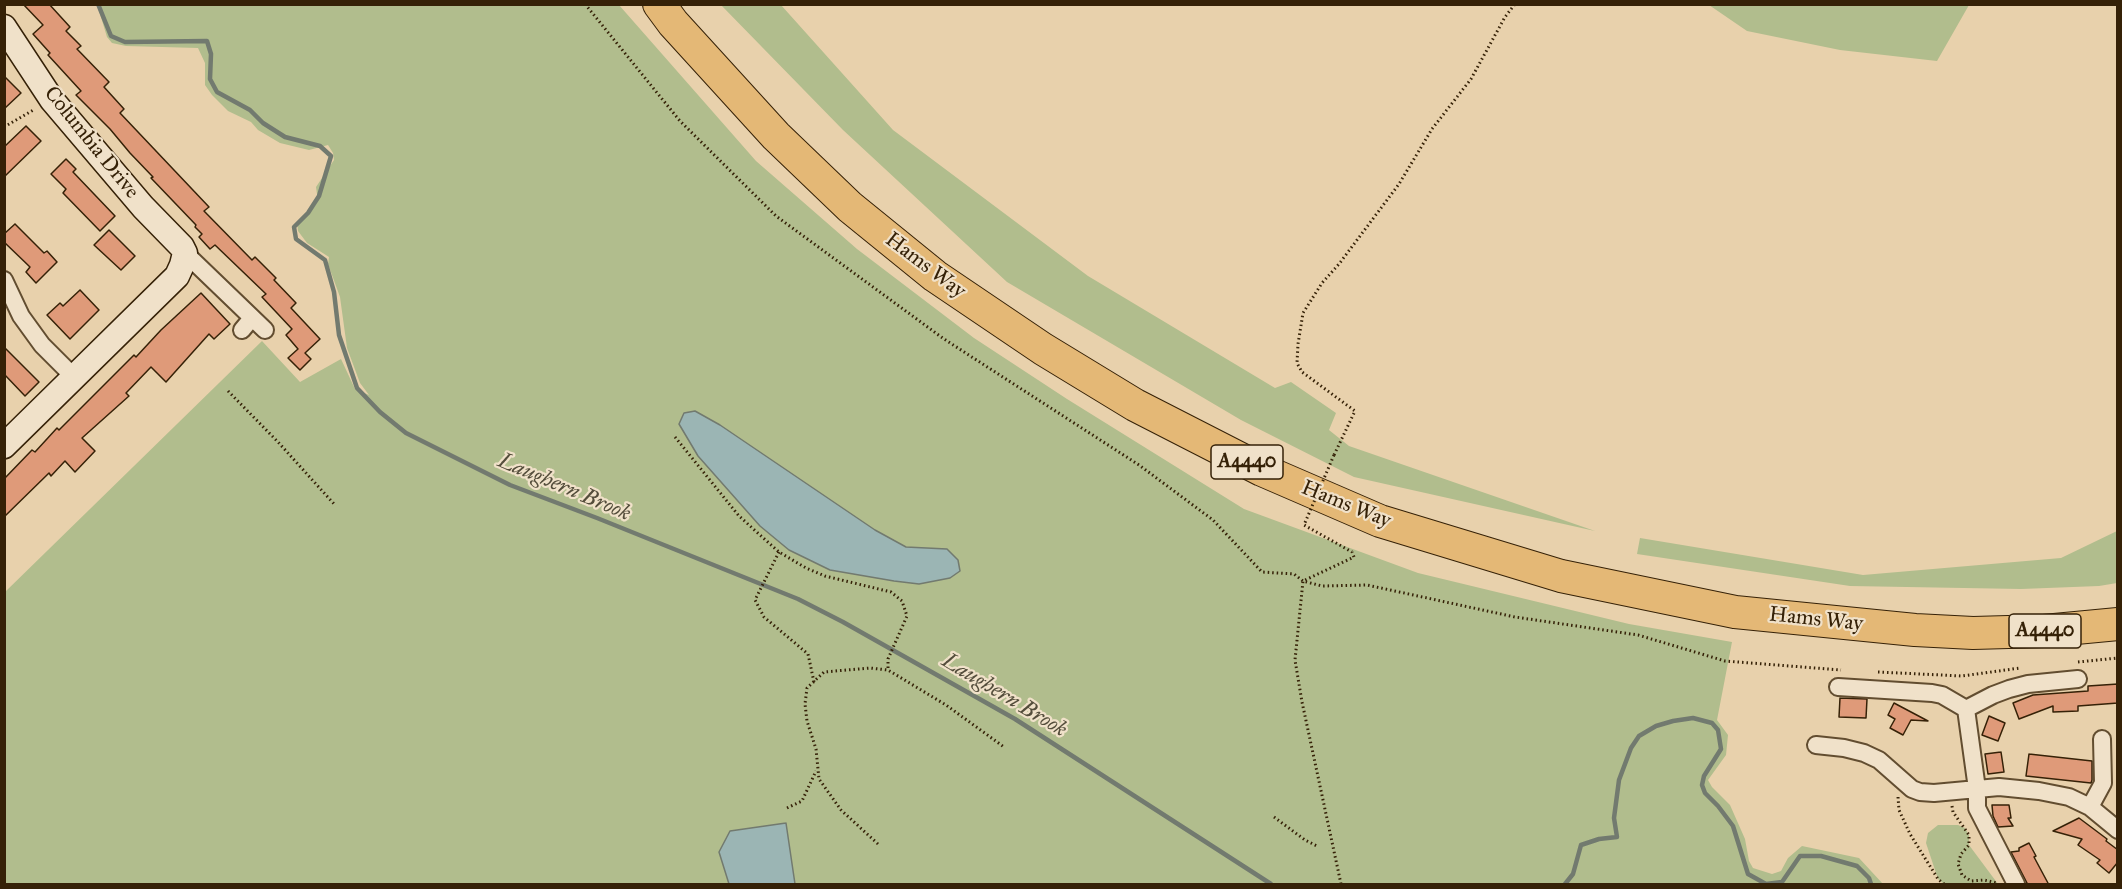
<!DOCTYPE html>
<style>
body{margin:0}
#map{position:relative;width:2122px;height:889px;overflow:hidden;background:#e8d1ac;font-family:"IM FELL Great Primer",serif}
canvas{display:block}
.frame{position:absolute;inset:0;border:6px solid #352107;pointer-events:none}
</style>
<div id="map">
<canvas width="2122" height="889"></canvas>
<div class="frame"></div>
</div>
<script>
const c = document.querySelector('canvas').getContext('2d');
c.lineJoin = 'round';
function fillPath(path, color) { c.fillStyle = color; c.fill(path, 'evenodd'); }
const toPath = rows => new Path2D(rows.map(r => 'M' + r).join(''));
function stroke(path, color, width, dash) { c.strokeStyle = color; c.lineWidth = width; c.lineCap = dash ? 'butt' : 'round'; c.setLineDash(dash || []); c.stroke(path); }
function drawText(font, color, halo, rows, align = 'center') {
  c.font = font + ' "IM FELL Great Primer",serif'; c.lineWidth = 4.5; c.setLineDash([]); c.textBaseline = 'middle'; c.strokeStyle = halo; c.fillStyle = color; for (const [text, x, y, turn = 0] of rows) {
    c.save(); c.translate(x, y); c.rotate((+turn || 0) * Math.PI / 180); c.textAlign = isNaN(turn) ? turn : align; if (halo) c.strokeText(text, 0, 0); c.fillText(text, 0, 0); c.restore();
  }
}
const green = toPath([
 [97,4,619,5,756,161,857,249,974,338,1067,399,1244,509,1418,573,1629,624,1732,642,1717,720,1728,735,1726,755,1708,780,1712,787,1730,805,1745,839,1749,861,1753,868,1772,874,1781,871,1788,858,1802,846,1859,858,1883,884,5,884,5,592,262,341,300,382,341,359,355,389,369,395,360,383,347,348,340,297,328,264,329,257,307,243,298,231,297,222,314,207,318,201,316,187,334,160,333,153,328,145,309,150,280,143,258,130,251,122,228,111,212,95,205,85,205,63,198,48,126,46,112,43,107,37],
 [721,5,781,5,893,130,1088,276,1275,388,1291,382,1336,413,1329,430,1349,446,1595,531,1354,477,1241,420,1007,282,843,130],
 [1709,5,1969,5,1937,61,1840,50,1747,31],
 [2117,531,2117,583,2099,586,2021,589,1850,586,1637,554,1640,538,1863,575,2061,558],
 [1938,825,1958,825,1965,828,1969,835,1969,845,1998,884,1944,884,1938,879,1926,843,1928,833]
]);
const water = toPath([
 [695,411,720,425,875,530,906,547,947,549,958,560,960,571,950,578,919,584,894,581,830,570,789,550,760,526,698,456,679,424,684,413,695,411],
 [786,823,795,884,729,884,719,852,730,831,786,823]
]);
const stream = toPath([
 [98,4,111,36,125,42,207,41,211,54,210,79,217,92,250,110,263,123,285,137,320,146,331,156,319,196,308,213,294,227,296,239,325,260,334,292,339,335,357,388,380,412,406,433,510,485,597,518,798,599,843,622,1015,719,1271,884],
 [1565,884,1573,874,1581,845,1599,839,1617,837,1614,818,1619,780,1631,748,1639,736,1656,726,1673,721,1693,718,1712,723,1718,730,1721,749,1704,776,1702,785,1705,793,1718,806,1733,826,1748,874,1766,884],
 [1766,884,1782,882,1800,856,1821,856,1857,866,1869,878,1871,884]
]);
const building = toPath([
 [23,4,49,4,70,27,66,31,81,46,77,49,109,82,104,87,124,109,120,113,209,207,204,211,252,260,255,257,276,278,274,280,296,303,291,308,320,339,305,353,311,359,300,370,288,358,298,349,286,335,292,329,262,297,266,294,215,245,210,249,199,237,202,234,195,227,196,225,151,178,153,177,130,153,110,129,76,95,81,91,48,55,50,53,33,34,43,25,23,4],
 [4,76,21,93,4,109,4,76],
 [26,126,41,141,4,177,4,147,26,126],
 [66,159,76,169,73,172,115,216,100,231,63,193,66,189,51,174,66,159],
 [15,224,44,253,47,251,57,262,36,283,26,272,30,267,4,242,4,234,15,224],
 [109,230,135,256,121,270,94,245,109,230],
 [80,290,99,310,70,339,47,315,60,303,63,306,80,290],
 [201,293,230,324,214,339,209,334,166,382,151,367,126,393,129,396,82,438,95,451,75,472,65,461,51,476,49,473,4,517,4,479,32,450,35,452,57,428,59,430,134,355,136,357,161,330,201,293],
 [4,347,39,382,25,396,4,374,4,347],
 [2118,684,2118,703,2078,706,2078,711,2053,712,2053,706,2019,719,2013,703,2033,695,2088,691,2088,686,2118,684],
 [1840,698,1867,699,1866,718,1839,717,1840,698],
 [1894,703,1928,721,1911,720,1903,735,1890,728,1895,719,1888,715,1894,703],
 [1989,716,2005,723,1998,741,1982,735,1989,716],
 [2001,752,2004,772,1988,774,1985,754,2001,752],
 [2029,754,2092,761,2092,780,2091,783,2026,776,2029,754],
 [1992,805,2009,805,2011,818,2008,818,2013,826,1998,827,1993,816,1992,805],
 [2079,818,2107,839,2106,841,2118,850,2118,862,2109,873,2097,863,2100,860,2078,845,2082,839,2053,831,2079,818],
 [2029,843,2036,856,2034,857,2049,885,2028,885,2011,852,2019,851,2019,848,2029,843]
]);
const path = toPath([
 [585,4,680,121,776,216,944,339,1139,465,1213,520,1262,572,1294,574,1303,581,1322,586,1367,585,1515,617,1638,635,1725,661,1841,670],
 [4,127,35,109],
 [228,391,278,442,335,505],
 [675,437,739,516,779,552,806,568,825,576,891,592,902,601,907,616,888,659,888,670],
 [1334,455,1355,411,1302,372,1297,363,1298,344,1303,313,1322,283,1339,264,1399,184,1432,129,1471,79,1505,17,1515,4],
 [779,552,755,600,764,617,808,654,814,682],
 [2078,662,2118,658],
 [1878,672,1962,676,2020,668],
 [1898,797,1899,810,1910,834,1938,879,1944,884],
 [1952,806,1953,812,1969,835,1969,845,1961,854,1958,864,1962,875,1971,881,1984,880,1997,883],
 [787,808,802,801,816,771],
 [1274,817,1305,840,1317,846],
 [878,844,841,810,819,779,816,749,807,721,805,704,807,688,824,672,870,668,888,670,946,705,1004,747],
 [1341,884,1302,702,1295,660,1303,581,1354,557,1352,552]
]);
const street = toPath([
 [185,253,265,330],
 [4,280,21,316,42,345,74,377],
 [242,330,252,318],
 [1838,687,1932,693,1942,695,1966,709],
 [1966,709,1977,789,1977,808,2016,884],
 [1966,709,1993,695,2009,689,2028,684,2078,679],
 [1816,745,1844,748,1864,753,1879,760,1912,789,1920,792,1934,793,1999,787,2039,791,2069,797,2090,807,2118,830],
 [2090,807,2103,783,2102,739]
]);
const secondary = toPath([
 [4,27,52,100,143,207,182,247,185,253,182,265,177,276,4,446]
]);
const highway = toPath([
 [659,4,673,23,776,136,850,207,935,276,1043,349,1135,405,1262,470,1380,521,1561,576,1735,612,1915,630,1973,633,2044,631,2118,624]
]);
const pathBridge = toPath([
 [1334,455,1304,525,1352,552]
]);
const shields = [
 [1247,462,72],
 [2045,631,72]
];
const shieldNames = [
 ["A4440",1247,462],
 ["A4440",2045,631]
];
const streetNames = [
 ["Columbia Drive",91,143,51],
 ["Hams Way",925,266,37],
 ["Hams Way",1346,505,22],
 ["Hams Way",1816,620,6]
];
const waterNames = [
 ["Laughern Brook",564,488,23],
 ["Laughern Brook",1004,696,31]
];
fillPath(green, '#b1bd8d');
fillPath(water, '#9bb5b4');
stroke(water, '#727a6f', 1.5);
stroke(stream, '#727a6f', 4.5);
fillPath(building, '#df9a79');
stroke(building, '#352107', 1.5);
stroke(street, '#624d30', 20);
stroke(secondary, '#352107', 27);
stroke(highway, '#352107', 34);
stroke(path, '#352107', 3, [1.5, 3]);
stroke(street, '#f0e1c9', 16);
stroke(secondary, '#f0e1c9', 24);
stroke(highway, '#e4b876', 32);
stroke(pathBridge, '#352107', 3, [1.5, 3]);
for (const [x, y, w] of shields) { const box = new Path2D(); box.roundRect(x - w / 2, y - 17, w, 34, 4.5); c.fillStyle = '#f0e1c9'; c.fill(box); stroke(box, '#352107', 1.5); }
drawText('bold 20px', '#352107', null, shieldNames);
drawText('21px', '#352107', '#f0e1c9', streetNames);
drawText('italic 22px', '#544d3b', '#f0e1c9', waterNames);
</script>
